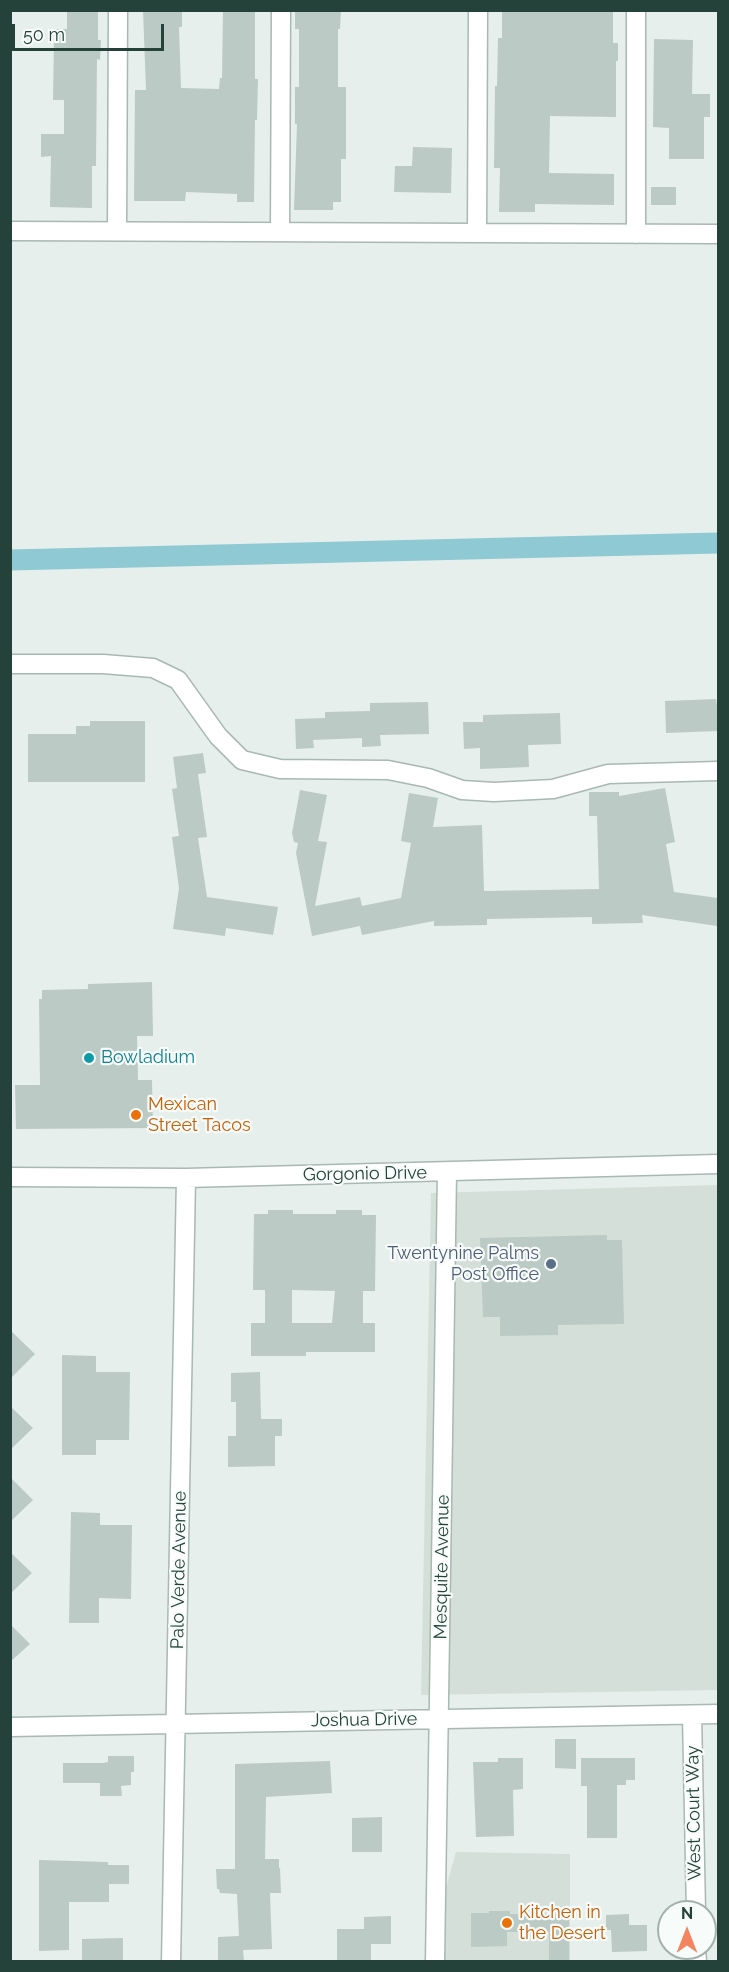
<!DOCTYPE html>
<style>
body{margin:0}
#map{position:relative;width:729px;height:1972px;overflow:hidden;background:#e6efeb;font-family:Raleway,sans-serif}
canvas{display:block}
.frame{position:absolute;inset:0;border:12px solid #24423a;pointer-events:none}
.north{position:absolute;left:657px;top:1900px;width:60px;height:60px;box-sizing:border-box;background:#f7fbf9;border:2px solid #a3b1ad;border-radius:50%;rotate:0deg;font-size:16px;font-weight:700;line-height:24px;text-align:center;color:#24423a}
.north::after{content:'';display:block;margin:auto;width:21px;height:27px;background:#f4845f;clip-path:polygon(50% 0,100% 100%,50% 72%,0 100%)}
.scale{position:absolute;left:12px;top:24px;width:152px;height:27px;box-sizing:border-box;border:3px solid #24423a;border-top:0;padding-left:8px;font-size:18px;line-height:21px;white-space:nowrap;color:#24423a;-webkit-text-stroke:4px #f7fbf9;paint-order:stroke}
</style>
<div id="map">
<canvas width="729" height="1972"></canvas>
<div class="frame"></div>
<div class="north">N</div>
<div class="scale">50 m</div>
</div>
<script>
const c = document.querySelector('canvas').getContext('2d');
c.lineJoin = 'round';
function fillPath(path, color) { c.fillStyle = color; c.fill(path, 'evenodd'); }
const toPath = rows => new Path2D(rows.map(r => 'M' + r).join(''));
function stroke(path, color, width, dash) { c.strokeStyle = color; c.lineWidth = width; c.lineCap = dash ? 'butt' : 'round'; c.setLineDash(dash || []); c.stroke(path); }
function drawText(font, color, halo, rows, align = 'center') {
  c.font = font + ' Raleway,sans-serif'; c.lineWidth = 4.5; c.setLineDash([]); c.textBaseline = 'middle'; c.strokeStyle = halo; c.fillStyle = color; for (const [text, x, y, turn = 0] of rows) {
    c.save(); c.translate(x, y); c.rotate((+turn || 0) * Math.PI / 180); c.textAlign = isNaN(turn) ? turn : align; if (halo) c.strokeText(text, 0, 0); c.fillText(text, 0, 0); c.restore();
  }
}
const built = toPath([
 [718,1185,718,1690,421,1695,431,1193],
 [456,1852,570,1854,570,1961,425,1962]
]);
const canal = toPath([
 [10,560,718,543]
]);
const building = toPath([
 [67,10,98,10,98,40,101,40,100,60,97,59,96,166,92,166,92,208,50,207,51,156,41,157,41,134,64,134,64,100,53,100,54,39,57,39,57,29,67,29],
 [143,10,182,10,182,27,179,27,181,88,219,89,220,78,222,78,223,10,255,10,255,79,258,79,257,120,255,120,254,202,237,202,237,194,186,192,185,201,134,201,135,90,146,90],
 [295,10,341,10,340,29,338,29,338,87,346,87,346,159,341,159,341,202,333,202,333,210,294,210,297,124,295,124,295,87,299,87,299,29,295,29],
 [502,10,613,10,613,43,618,43,618,61,616,61,616,117,550,116,549,173,614,174,614,205,535,204,535,212,499,212,500,168,494,168,495,86,497,86,498,38,502,38],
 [654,39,693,40,692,94,710,94,710,117,704,117,704,159,669,159,669,128,653,127],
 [413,147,452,148,451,193,394,192,395,166,412,166],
 [651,187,676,187,676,205,651,205],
 [716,699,717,706,718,706,718,731,666,733,665,701],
 [428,702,429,734,380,735,381,746,362,747,362,738,313,740,314,748,296,749,295,719,325,718,325,712,370,711,370,703],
 [560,713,561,744,528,745,529,767,480,769,480,748,464,749,463,722,483,722,483,715],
 [90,721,145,721,145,782,28,782,28,734,76,734,76,726,90,726],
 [203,753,206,773,198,774,207,837,198,838,207,897,278,907,273,935,226,928,225,936,173,929,179,888,172,837,179,836,172,789,177,788,173,757],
 [665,788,675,842,666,844,674,892,718,898,717,926,642,915,643,923,592,924,592,917,487,919,487,925,434,926,434,921,362,935,360,926,312,936,296,853,298,843,294,842,292,833,300,790,327,795,318,841,327,842,315,906,360,897,362,906,401,898,411,843,401,841,409,793,438,798,433,827,482,825,484,891,542,890,599,889,597,816,589,816,589,792,619,792,619,796],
 [152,982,153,1036,137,1036,138,1080,152,1080,153,1128,16,1129,15,1085,40,1085,39,999,42,999,42,990,88,989,88,984],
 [268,1210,293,1210,293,1214,336,1214,336,1210,362,1210,362,1215,376,1215,375,1291,363,1291,363,1323,375,1323,375,1352,306,1352,306,1356,251,1356,251,1323,265,1323,265,1290,253,1290,254,1214,268,1214],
 [292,1290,335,1291,332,1323,292,1323],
 [607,1235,607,1240,622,1240,624,1324,558,1325,558,1335,500,1336,500,1317,483,1317,480,1238],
 [10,1330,35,1354,10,1379],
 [62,1355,96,1356,96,1372,130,1372,129,1440,96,1440,96,1455,62,1455],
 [260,1372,261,1419,282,1419,282,1436,275,1436,275,1466,228,1467,228,1436,236,1436,236,1402,231,1402,231,1373],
 [10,1406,33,1428,10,1450],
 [10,1477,33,1500,10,1522],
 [71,1512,100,1513,100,1525,132,1525,131,1599,99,1598,99,1623,69,1623],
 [10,1552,32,1573,10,1594],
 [10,1624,30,1644,10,1662],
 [555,1739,576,1739,576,1769,555,1768],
 [108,1756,134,1756,134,1772,131,1772,131,1785,121,1786,122,1796,100,1796,100,1783,63,1783,63,1763,103,1763,108,1762],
 [498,1758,523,1758,523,1789,513,1790,514,1836,476,1837,473,1762,498,1762],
 [581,1758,635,1758,635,1780,626,1780,626,1785,617,1785,617,1838,587,1838,587,1786,581,1786],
 [330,1761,332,1793,266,1797,265,1859,279,1859,279,1868,280,1868,281,1893,270,1893,272,1949,243,1950,244,1961,218,1961,218,1937,239,1936,237,1894,220,1893,219,1889,217,1889,216,1869,235,1869,235,1764],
 [382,1817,382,1852,352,1852,352,1818],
 [39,1860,108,1862,108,1865,129,1865,129,1884,109,1884,109,1902,69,1902,69,1950,39,1951],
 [489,1911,510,1911,510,1914,569,1914,569,1962,549,1962,549,1932,507,1932,507,1946,471,1947,471,1913,489,1913],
 [629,1914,629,1925,647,1925,647,1951,612,1952,611,1930,606,1930,606,1915],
 [391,1916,391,1944,371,1944,371,1960,337,1960,337,1929,364,1929,364,1917],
 [123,1938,123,1962,82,1962,82,1939]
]);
const minor = toPath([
 [636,10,636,234],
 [10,231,718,234],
 [117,231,118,10],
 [280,232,281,10],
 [477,233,478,10],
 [10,664,103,664,153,668,178,680,218,736,242,760,280,769,388,770,428,778,462,790,494,792,553,789,608,774,718,771],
 [10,1177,186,1178,718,1164],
 [692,1715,696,1912],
 [10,1727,718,1714],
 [696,1948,697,1962],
 [171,1962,186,1178],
 [435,1962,447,1172]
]);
const markers = [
 [89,1058,6,"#0f9aa8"],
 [136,1115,6,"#e8710a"],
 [551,1264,6,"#5c6f8a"],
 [507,1923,6,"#e8710a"]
];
const cultureNames = [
 ["Bowladium",101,1058]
];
const foodNames = [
 ["Mexican",148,1105],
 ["Street Tacos",148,1126],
 ["Kitchen in",519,1913],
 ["the Desert",519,1934]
];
const streetNames = [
 ["Gorgonio Drive",365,1174,-1],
 ["Mesquite Avenue",442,1567,-89],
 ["Palo Verde Avenue",179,1570,-89],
 ["Joshua Drive",364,1720,-1],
 ["West Court Way",694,1813,-91]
];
const serviceNames = [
 ["Twentynine Palms",539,1254],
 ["Post Office",539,1275]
];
fillPath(built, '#d4dfda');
stroke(canal, '#8ec9d4', 21);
fillPath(building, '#bbcac4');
stroke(minor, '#a8b8b2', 21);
stroke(minor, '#fff', 18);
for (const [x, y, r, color] of markers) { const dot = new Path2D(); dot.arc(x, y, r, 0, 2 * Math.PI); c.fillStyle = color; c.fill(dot); stroke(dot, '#f7fbf9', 2); }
drawText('18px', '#0d838f', '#f7fbf9', cultureNames, 'left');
drawText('18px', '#c56008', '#f7fbf9', foodNames, 'left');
drawText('18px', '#24423a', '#f7fbf9', streetNames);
drawText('18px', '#4e5e75', '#f7fbf9', serviceNames, 'right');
</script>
